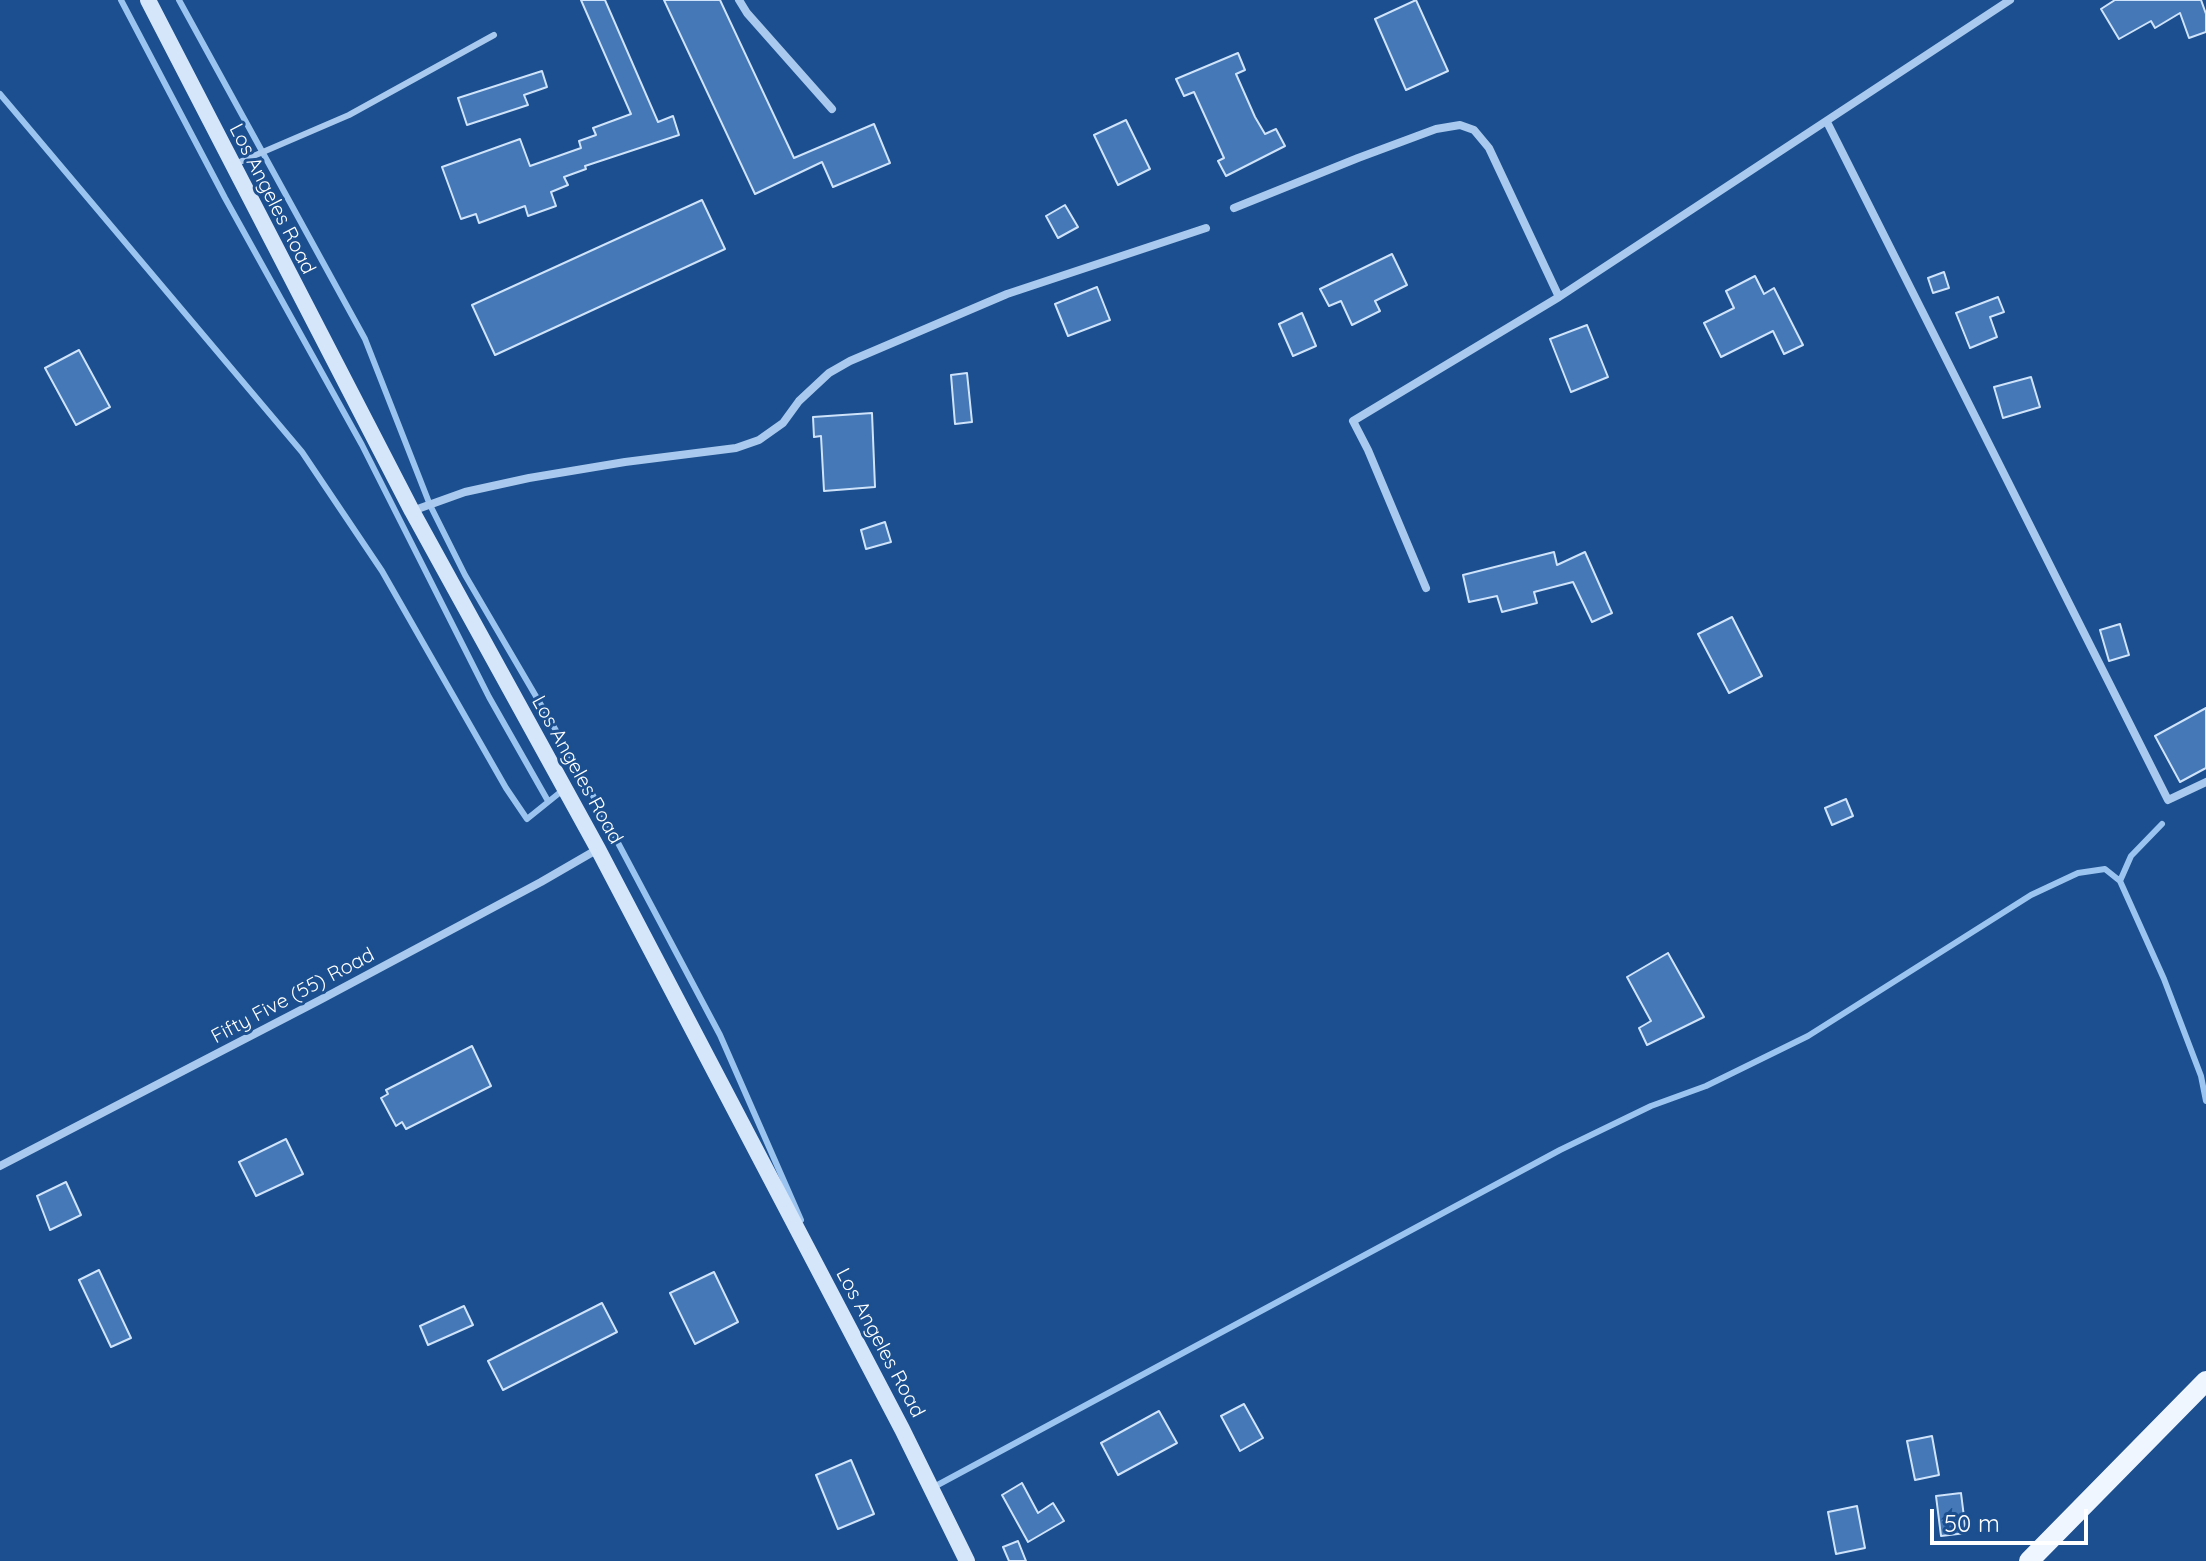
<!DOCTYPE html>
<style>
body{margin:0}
#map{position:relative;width:2206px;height:1561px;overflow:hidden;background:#1b4f8f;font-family:Quicksand,sans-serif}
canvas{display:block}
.scale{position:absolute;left:1930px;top:1509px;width:158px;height:36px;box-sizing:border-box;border:4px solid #fff;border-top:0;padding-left:10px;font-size:24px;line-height:28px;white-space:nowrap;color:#fff;-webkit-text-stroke:6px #1b4f8f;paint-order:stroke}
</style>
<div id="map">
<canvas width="2206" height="1561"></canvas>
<div class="scale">50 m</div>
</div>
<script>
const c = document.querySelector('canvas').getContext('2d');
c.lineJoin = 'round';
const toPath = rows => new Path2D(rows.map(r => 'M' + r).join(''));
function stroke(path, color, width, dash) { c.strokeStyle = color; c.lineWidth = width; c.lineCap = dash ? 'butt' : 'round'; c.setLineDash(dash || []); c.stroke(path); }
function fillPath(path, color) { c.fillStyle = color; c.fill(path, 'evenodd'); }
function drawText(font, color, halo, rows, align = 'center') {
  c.font = font + ' Quicksand,sans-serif'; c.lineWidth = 6; c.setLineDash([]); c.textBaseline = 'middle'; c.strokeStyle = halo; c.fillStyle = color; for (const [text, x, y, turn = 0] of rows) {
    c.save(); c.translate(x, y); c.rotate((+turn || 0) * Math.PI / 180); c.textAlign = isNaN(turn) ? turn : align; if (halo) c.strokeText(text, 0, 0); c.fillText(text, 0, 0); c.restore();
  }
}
const stream = toPath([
 [121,0,225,198,362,445,489,697,548,801],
 [179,0,365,339,430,505,465,575,582,775,720,1035,801,1220],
 [0,94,302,452,382,571,506,788,527,819,563,790],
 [2162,824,2131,856,2120,881,2164,979,2201,1076,2206,1101],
 [932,1488,1560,1150,1651,1106,1706,1086,1808,1036,2031,895,2078,873,2105,869,2120,881]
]);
const building = toPath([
 [581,0,605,0,658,122,673,116,679,135,585,166,586,169,564,177,568,185,551,192,556,206,528,216,525,206,479,223,476,214,461,219,442,167,520,139,530,166,581,148,579,141,596,135,593,128,631,114,581,0],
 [664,0,720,0,794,158,874,124,890,163,833,187,822,162,755,194,664,0],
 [1416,0,1448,71,1406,90,1375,19,1416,0],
 [2115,0,2201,0,2206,14,2206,32,2189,38,2180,13,2155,28,2151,21,2119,39,2101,9,2115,0],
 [1238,53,1245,70,1236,74,1255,117,1265,134,1276,129,1285,146,1226,176,1218,161,1224,158,1194,92,1184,96,1176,79,1238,53],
 [542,71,547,87,524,95,528,105,467,125,458,98,542,71],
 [1126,120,1150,169,1118,185,1094,135,1126,120],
 [702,200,725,249,495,355,472,305,702,200],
 [1065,205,1078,227,1058,238,1046,216,1065,205],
 [1392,254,1407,285,1375,301,1380,311,1352,325,1341,301,1329,306,1320,289,1392,254],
 [1944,272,1949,288,1933,293,1928,278,1944,272],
 [1755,276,1764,294,1774,288,1803,345,1784,354,1773,331,1721,357,1704,323,1734,308,1726,291,1755,276],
 [1097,287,1110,320,1068,336,1055,304,1097,287],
 [1998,297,2004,312,1990,317,1997,337,1970,348,1956,313,1998,297],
 [1302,313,1316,346,1293,356,1279,324,1302,313],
 [1587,325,1608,377,1571,392,1550,339,1587,325],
 [79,350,110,407,76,425,45,368,79,350],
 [967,373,972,422,955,424,951,375,967,373],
 [2031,377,2040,407,2003,418,1994,387,2031,377],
 [872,413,875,487,824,491,821,436,814,437,813,417,872,413],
 [885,522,891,542,866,549,861,530,885,522],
 [1554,552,1557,565,1585,552,1612,613,1592,622,1573,582,1534,592,1537,603,1502,612,1497,596,1469,602,1463,575,1554,552],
 [1732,617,1762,676,1729,693,1698,634,1732,617],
 [2120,624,2129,655,2109,661,2100,630,2120,624],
 [2206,708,2206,768,2180,782,2155,736,2206,708],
 [1846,799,1853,816,1832,825,1825,808,1846,799],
 [1668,953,1704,1017,1647,1045,1639,1028,1651,1021,1627,977,1668,953],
 [472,1046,491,1086,406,1129,402,1122,396,1126,381,1098,388,1094,386,1090,472,1046],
 [286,1139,303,1174,256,1196,239,1162,286,1139],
 [66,1182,81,1215,50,1230,37,1196,66,1182],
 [99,1270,131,1338,111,1347,79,1280,99,1270],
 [714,1272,738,1322,695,1344,670,1293,714,1272],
 [602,1303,617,1332,503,1390,488,1361,602,1303],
 [464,1306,473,1325,428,1345,420,1326,464,1306],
 [1244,1404,1263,1438,1240,1451,1221,1416,1244,1404],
 [1159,1411,1177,1443,1118,1475,1101,1443,1159,1411],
 [1932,1436,1939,1475,1915,1480,1907,1441,1932,1436],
 [851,1460,874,1514,838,1529,816,1475,851,1460],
 [1022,1483,1038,1513,1053,1503,1064,1521,1028,1542,1002,1495,1022,1483],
 [1961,1493,1966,1533,1941,1536,1936,1496,1961,1493],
 [1857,1506,1865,1548,1836,1554,1828,1512,1857,1506],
 [1018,1541,1026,1561,1009,1561,1003,1547,1018,1541]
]);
const service = toPath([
 [235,164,349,115,494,35]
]);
const minor = toPath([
 [739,0,747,13,832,109],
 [1827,122,2168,800,2206,782],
 [1234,208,1358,158,1436,129,1460,125,1474,130,1489,148,1559,297],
 [412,511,465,492,529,478,625,462,736,448,759,440,783,423,799,401,829,373,850,361,1007,294,1206,228],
 [1426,588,1368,450,1353,421,1559,297,2010,0],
 [0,1166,320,1000,541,882,598,849]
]);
const secondary = toPath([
 [148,0,412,511,598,849,902,1429,967,1561]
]);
const primary = toPath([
 [2029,1561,2206,1381]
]);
const streetNames = [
 ["Los Angeles Road",272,199,63],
 ["Los Angeles Road",577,770,61],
 ["Fifty Five (55) Road",293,996,-28],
 ["Los Angeles Road",880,1343,62]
];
stroke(stream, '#9cc4f0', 6);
fillPath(building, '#4478b7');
stroke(building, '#cfe3fa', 2);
stroke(service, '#a9c9ee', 6);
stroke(minor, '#a9c9ee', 8);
stroke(secondary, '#d6e6fa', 16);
stroke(primary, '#f0f6ff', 20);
drawText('20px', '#fff', '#1b4f8f', streetNames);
</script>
